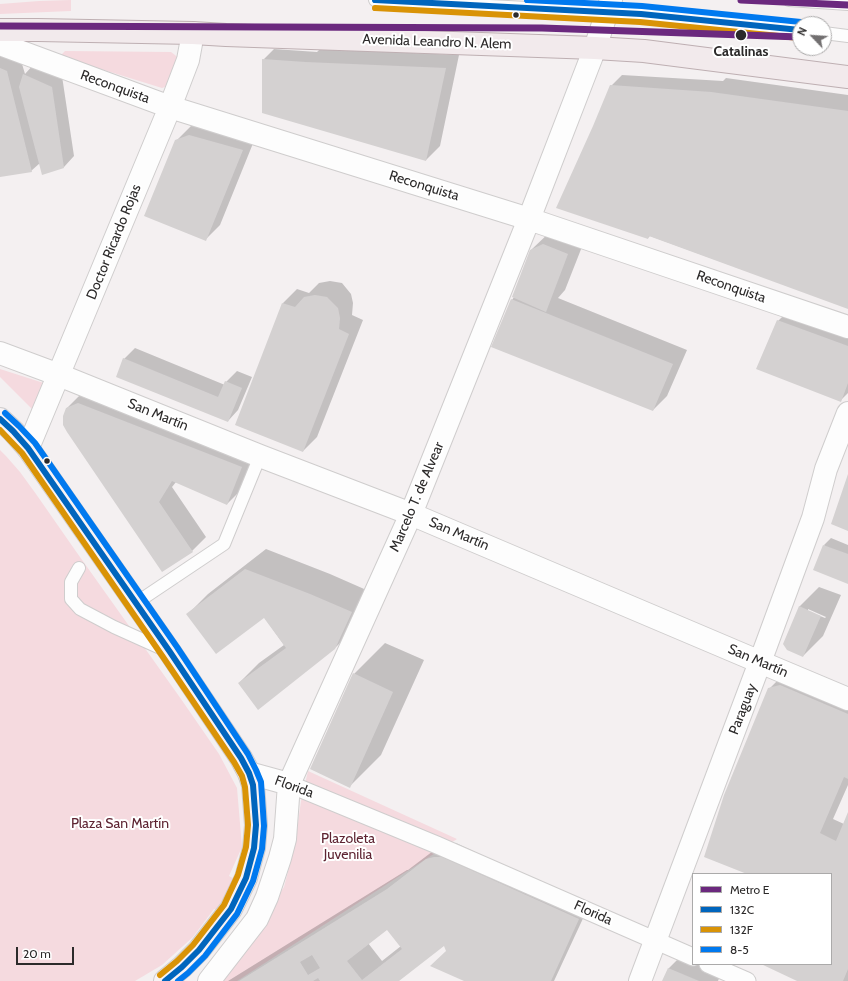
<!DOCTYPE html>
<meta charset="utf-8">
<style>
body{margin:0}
#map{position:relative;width:848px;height:981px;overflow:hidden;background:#f4f0f1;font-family:Cabin,sans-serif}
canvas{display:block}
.legend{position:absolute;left:692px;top:873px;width:140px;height:92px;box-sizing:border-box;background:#fff;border:1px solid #abaaaa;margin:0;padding:5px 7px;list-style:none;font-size:12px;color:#2c2a2a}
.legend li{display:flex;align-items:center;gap:8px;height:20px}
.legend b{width:20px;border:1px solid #abaaaa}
.north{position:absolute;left:792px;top:16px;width:40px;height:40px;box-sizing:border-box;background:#fff;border:1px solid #abaaaa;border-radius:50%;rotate:295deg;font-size:11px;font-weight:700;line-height:16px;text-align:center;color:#2c2a2a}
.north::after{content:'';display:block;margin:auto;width:14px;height:18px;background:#726f70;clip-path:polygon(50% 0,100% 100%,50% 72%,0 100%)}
.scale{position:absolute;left:16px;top:947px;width:58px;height:18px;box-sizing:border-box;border:2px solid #2c2a2a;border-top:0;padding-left:5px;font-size:12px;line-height:14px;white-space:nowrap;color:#2c2a2a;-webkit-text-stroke:3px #fff;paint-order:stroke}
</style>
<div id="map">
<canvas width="848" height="981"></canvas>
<ul class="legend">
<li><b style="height:5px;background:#6b297e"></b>Metro E</li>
<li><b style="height:5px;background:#0065bd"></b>132C</li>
<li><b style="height:5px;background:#d99306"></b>132F</li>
<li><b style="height:5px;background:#0079ef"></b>8-5</li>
</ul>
<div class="north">N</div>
<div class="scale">20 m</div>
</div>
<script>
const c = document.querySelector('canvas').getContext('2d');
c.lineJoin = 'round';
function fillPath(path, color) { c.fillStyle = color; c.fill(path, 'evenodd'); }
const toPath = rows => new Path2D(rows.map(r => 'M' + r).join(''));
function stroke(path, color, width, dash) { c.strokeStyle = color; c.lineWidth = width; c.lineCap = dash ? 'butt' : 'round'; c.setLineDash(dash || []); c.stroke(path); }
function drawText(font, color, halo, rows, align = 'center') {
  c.font = font + ' Cabin,sans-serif'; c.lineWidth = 4; c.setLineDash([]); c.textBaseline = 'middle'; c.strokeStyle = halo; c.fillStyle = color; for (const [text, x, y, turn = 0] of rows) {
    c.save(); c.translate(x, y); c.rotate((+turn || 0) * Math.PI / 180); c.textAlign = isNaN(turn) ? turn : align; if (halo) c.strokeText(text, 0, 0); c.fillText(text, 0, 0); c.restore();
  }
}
const green = toPath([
 [71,0,71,11,0,14,0,4,39,1],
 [65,51,171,52,175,55,177,57,177,60,168,83,165,87,162,88,65,58,62,56,62,54],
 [0,369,50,385,32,409,0,377],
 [0,450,6,456,20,472,36,494,75,550,181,699,219,754,237,788,242,847,229,876,238,881,223,913,214,909,193,937,162,965,135,981,0,981],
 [308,771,457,839,237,981,221,981,284,887,295,844,301,801]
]);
const shadow = toPath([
 [0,49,20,57,25,74,34,64,62,76,74,156,64,167,40,163,31,171,0,176],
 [274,49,317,52,320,49,459,55,440,146,426,160,263,60],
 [622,75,723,81,726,78,848,95,848,308,650,236,648,238,611,86],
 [203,121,256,136,220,225,206,239,176,141,191,126],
 [552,230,587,234,565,290,558,298,687,350,667,396,653,410,512,300,514,297,531,250],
 [330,281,342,283,351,294,353,303,352,315,363,320,317,437,303,451,283,303,297,289,309,293,319,283],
 [789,310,848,332,848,393,840,401,778,321],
 [135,348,225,385,226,382,237,371,252,377,238,410,228,421,124,359],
 [81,394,255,453,241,490,227,504,176,482,172,487,206,537,192,551,67,408],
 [831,538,848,545,848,583,824,545],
 [266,549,330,574,371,592,355,628,334,649,239,683,259,663,284,645,264,617,188,614,208,594],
 [819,587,841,595,823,636,803,656,799,607],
 [808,609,826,617,825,618,808,611],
 [385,643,424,660,381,755,350,786,354,674],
 [784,674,848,694,848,785,833,819,844,824,848,815,848,981,799,981,764,964,831,964,831,874,749,874,769,689],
 [456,843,508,867,586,912,554,981,466,981,447,950,445,944,397,981,228,981,407,870,408,870,441,845],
 [387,928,401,946,382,961,368,943],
 [683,954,693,964,706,964,722,971,718,981,663,981,669,968]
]);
const building = toPath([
 [262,59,305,62,446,68,426,161,262,113],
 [0,68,7,71,32,172,0,177],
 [23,74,52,87,64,168,42,175,19,87],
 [610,85,711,92,848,111,848,309,649,236,648,239,556,208,593,126],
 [189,135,243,150,206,241,144,216,175,140],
 [543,244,568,254,546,312,512,297,530,250],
 [315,295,327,297,338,308,340,318,339,329,349,334,303,452,235,425,282,303,295,307,304,297],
 [511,299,673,364,653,411,491,347],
 [777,320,848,346,848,383,841,402,756,369],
 [123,358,218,397,225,381,242,388,228,422,116,377],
 [78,403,242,467,227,505,172,481,159,502,193,552,162,572,67,432,63,425,63,416,66,408],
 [848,474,848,531,831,524],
 [823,545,848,554,848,584,813,570],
 [245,569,310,594,352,612,335,649,258,710,238,683,286,648,264,618,216,654,186,614],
 [799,606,821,616,803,657,787,650,783,644],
 [353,673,393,692,350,788,310,769],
 [780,685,848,714,848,779,844,777,820,833,836,841,848,812,848,969,843,981,797,981,761,964,831,964,831,874,747,874,704,857,724,795,768,688],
 [434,857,442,857,579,919,551,981,464,981,430,966,446,951,444,946,399,981,320,981,318,978,313,981,239,981,387,889,426,859],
 [387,930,402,949,362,980,347,961],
 [312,955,320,968,308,975,300,962],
 [668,968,699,981,662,981]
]);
const service = toPath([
 [375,0,641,14,800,30],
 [789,0,848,4],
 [824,33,848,36],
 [79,568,71,582,71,599,80,609,114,627,165,650],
 [136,603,224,544,260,456]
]);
const pedestrian = toPath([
 [289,784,437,845,693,957],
 [708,964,747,981]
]);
const minor = toPath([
 [0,44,170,107,529,219,848,327],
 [0,353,59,375,260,456,411,514,760,662,848,699],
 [28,448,170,107,188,60,193,33],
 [249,773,289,784],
 [209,981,257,919,267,897,280,858,285,839,289,784,411,514,529,219,595,48,611,0],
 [640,981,760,662,813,518,826,469,848,413]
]);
const secondary = toPath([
 [0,419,13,431,28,448,170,652,241,758,249,773,253,785,256,825,254,848,246,878,231,909,199,950,182,967,165,981]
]);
const primary = toPath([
 [0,30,38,30,193,33,226,35,595,48,644,51,848,77]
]);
const bus1 = toPath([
 [375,0,641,14,800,30],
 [0,419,13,431,28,448,170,652,241,758,249,773,253,785,256,825,254,848,246,878,231,909,199,950,182,967,165,981]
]);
const bus2 = toPath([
 [375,8,640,22,799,38],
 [0,430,22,453,163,657,234,762,242,776,245,787,248,825,246,847,238,875,224,905,193,945,177,961,160,975]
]);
const bus3 = toPath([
 [527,0,642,6,801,22],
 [5,413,19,426,35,443,177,647,248,754,256,770,261,782,264,826,262,849,253,881,237,914,205,956,188,973,178,981]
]);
const metro1 = toPath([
 [741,0,848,5],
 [0,26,542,28,800,37]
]);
const markers = [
 [516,15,3.5,"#2c2a2a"],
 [741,35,6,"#2c2a2a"],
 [47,461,3.5,"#2c2a2a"]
];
const streetNames = [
 ["Avenida Leandro N. Alem",437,42,2],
 ["Reconquista",115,87,20],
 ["Reconquista",424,186,17],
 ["Doctor Ricardo Rojas",114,242,-68],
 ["Reconquista",731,287,19],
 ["San Martín",158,415,22],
 ["Marcelo T. de Alvear",417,497,-67],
 ["San Martín",459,534,23],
 ["San Martín",758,661,23],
 ["Paraguay",743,709,-69],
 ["Florida",294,787,20],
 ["Florida",593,913,24]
];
const stopNames = [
 ["Catalinas",741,52]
];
const parkNames = [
 ["Plaza San Martín",120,824],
 ["Plazoleta",348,839],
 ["Juvenilia",348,855]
];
fillPath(green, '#f5dadf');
fillPath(shadow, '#0003');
fillPath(building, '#d4d1d1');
stroke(service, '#cfcdcd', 14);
stroke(pedestrian, '#cfcdcd', 19);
stroke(minor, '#cfcdcd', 24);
stroke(secondary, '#cfcdcd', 24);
stroke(primary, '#beafb2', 24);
stroke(service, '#fdfdfd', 12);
stroke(pedestrian, '#fdfdfd', 17);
stroke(minor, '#fdfdfd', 22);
stroke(secondary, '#f8f3f4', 22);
stroke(primary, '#f2eaec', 22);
stroke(bus1, '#0065bd', 6);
stroke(bus2, '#d99306', 6);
stroke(bus3, '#0079ef', 6);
stroke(metro1, '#6b297e', 7);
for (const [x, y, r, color] of markers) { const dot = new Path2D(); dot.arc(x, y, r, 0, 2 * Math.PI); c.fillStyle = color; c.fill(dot); stroke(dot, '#fff', 1.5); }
drawText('14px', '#2c2a2a', '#fff', streetNames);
drawText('bold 14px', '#2c2a2a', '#fff', stopNames);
drawText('14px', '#5e2432', '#fff', parkNames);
</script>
